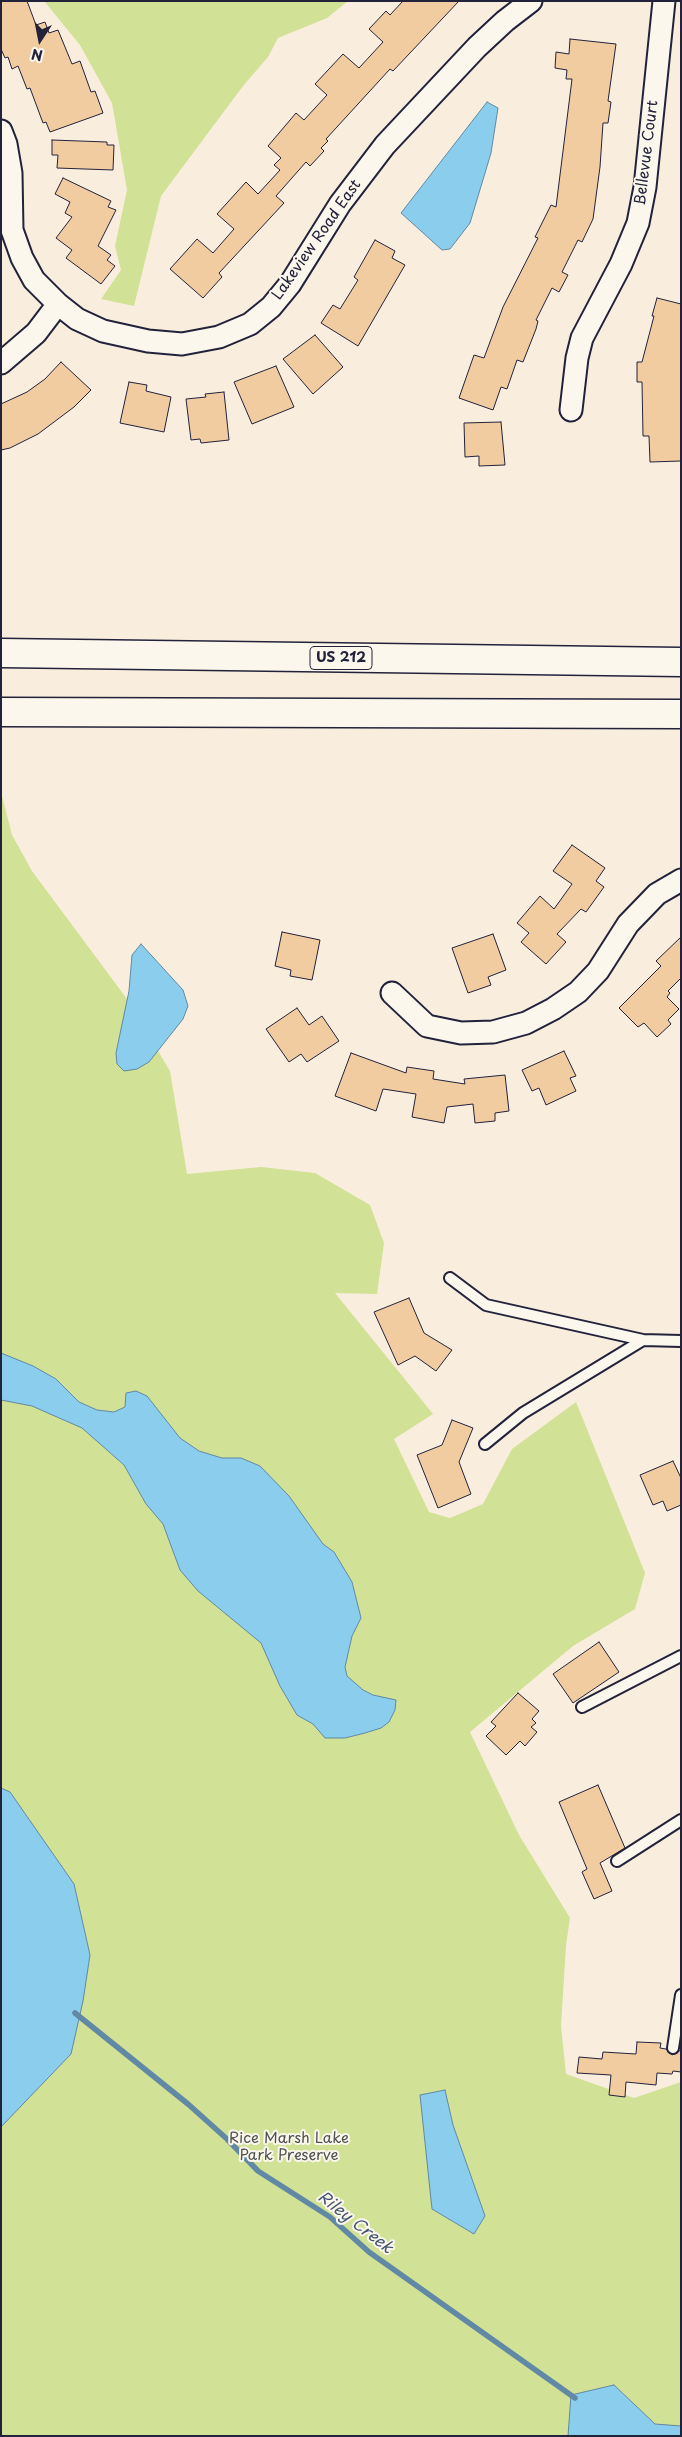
<!DOCTYPE html>
<style>
body{margin:0}
#map{position:relative;width:682px;height:2437px;overflow:hidden;background:#f9eedd;font-family:"Playpen Sans",sans-serif}
canvas{display:block}
.frame{position:absolute;inset:0;border:2px solid #22223b;pointer-events:none}
.north{position:absolute;left:15px;top:15px;width:50px;height:50px;-webkit-text-stroke:4px #fbf7ec;paint-order:stroke;rotate:191deg;font-size:14px;font-weight:700;line-height:20px;text-align:center;color:#22223b}
.north::after{content:'';display:block;margin:auto;width:18px;height:22px;background:#22223b;clip-path:polygon(50% 0,100% 100%,50% 72%,0 100%)}
</style>
<div id="map">
<canvas width="682" height="2437"></canvas>
<div class="frame"></div>
<div class="north">N</div>
</div>
<script>
const c = document.querySelector('canvas').getContext('2d');
c.lineJoin = 'round';
function fillPath(path, color) { c.fillStyle = color; c.fill(path, 'evenodd'); }
const toPath = rows => new Path2D(rows.map(r => 'M' + r).join(''));
function stroke(path, color, width, dash) { c.strokeStyle = color; c.lineWidth = width; c.lineCap = dash ? 'butt' : 'round'; c.setLineDash(dash || []); c.stroke(path); }
function drawText(font, color, halo, rows, align = 'center') {
  c.font = font + ' "Playpen Sans",sans-serif'; c.lineWidth = 4; c.setLineDash([]); c.textBaseline = 'middle'; c.strokeStyle = halo; c.fillStyle = color; for (const [text, x, y, turn = 0] of rows) {
    c.save(); c.translate(x, y); c.rotate((+turn || 0) * Math.PI / 180); c.textAlign = isNaN(turn) ? turn : align; if (halo) c.strokeText(text, 0, 0); c.fillText(text, 0, 0); c.restore();
  }
}
const green = toPath([
 [44,1,348,1,327,18,278,38,268,57,243,86,161,196,134,306,101,299,121,270,115,246,127,190,112,103,80,45],
 [1,792,12,835,32,871,127,999,170,1071,187,1174,261,1167,315,1173,370,1205,384,1243,377,1294,335,1293,433,1414,394,1439,429,1512,450,1518,483,1504,512,1449,576,1402,645,1573,635,1609,573,1646,470,1732,519,1835,570,1918,566,1945,561,2026,566,2074,634,2098,681,2082,681,2436,1,2436]
]);
const water = toPath([
 [487,102,498,108,491,153,470,223,450,249,442,250,401,213,487,102],
 [141,944,183,990,188,1006,183,1019,149,1062,137,1069,124,1071,117,1064,116,1053,129,991,132,955,141,944],
 [1,1353,33,1366,56,1379,79,1402,97,1410,114,1412,125,1407,126,1393,136,1391,147,1396,180,1438,199,1451,222,1458,241,1458,260,1466,289,1496,323,1544,334,1552,352,1582,361,1618,352,1636,345,1667,347,1676,363,1690,373,1695,396,1700,395,1710,389,1722,381,1728,365,1733,345,1738,325,1738,313,1724,297,1715,280,1686,261,1643,198,1591,180,1570,163,1524,146,1504,124,1465,82,1428,32,1406,1,1400,1,1353],
 [1,1788,10,1792,74,1884,90,1955,83,2001,71,2054,1,2127,1,1788],
 [445,2090,453,2125,485,2216,474,2234,432,2209,420,2095,445,2090],
 [614,2385,655,2424,681,2426,681,2436,568,2436,571,2395,614,2385]
]);
const stream = toPath([
 [75,2013,188,2104,227,2139,258,2171,330,2217,369,2252,575,2398]
]);
const building = toPath([
 [1,1,27,1,36,25,45,22,49,33,58,30,72,64,80,61,91,92,95,91,103,113,50,132,46,122,43,123,30,88,27,89,18,66,12,69,8,57,5,58,1,49,1,1],
 [403,1,459,1,393,71,390,69,326,139,328,141,321,148,324,151,310,166,306,162,276,196,284,203,219,273,222,277,203,298,170,269,197,239,213,253,234,229,217,214,246,182,258,194,280,170,274,165,281,158,268,146,296,113,304,120,327,95,315,84,343,54,359,68,383,42,369,29,386,11,390,15,403,1],
 [570,39,616,44,608,101,611,102,608,123,603,123,600,167,593,219,582,242,578,240,562,272,568,275,559,292,552,288,536,320,538,321,536,329,523,362,517,360,507,389,501,387,493,410,459,398,474,355,484,358,503,307,538,238,535,237,551,205,556,207,572,79,566,79,567,70,555,68,556,52,569,54,570,39],
 [52,140,107,142,107,145,114,145,113,170,57,168,58,155,52,155,52,140],
 [63,178,111,201,108,207,116,210,98,246,111,255,107,260,115,266,101,284,66,258,72,250,56,238,72,217,65,213,70,202,55,194,63,178],
 [375,240,395,251,392,258,405,265,358,346,321,323,333,305,340,309,358,280,354,277,375,240],
 [657,298,681,304,681,461,650,462,649,436,643,436,642,382,637,382,637,362,642,362,654,316,652,316,657,298],
 [315,335,343,367,313,394,283,359,315,335],
 [61,362,91,390,74,407,38,434,10,448,1,450,1,404,27,392,45,379,61,362],
 [276,366,294,407,252,424,234,382,276,366],
 [129,382,147,385,146,391,171,397,164,432,120,423,129,382],
 [224,392,229,440,201,443,200,439,191,440,186,399,206,397,205,394,224,392],
 [501,422,505,465,479,466,479,456,465,457,464,423,501,422],
 [572,845,605,868,596,881,604,887,586,912,581,909,557,934,566,942,546,964,521,942,529,933,517,923,540,896,554,909,572,884,553,871,572,845],
 [282,932,320,940,312,980,290,976,291,970,275,966,282,932],
 [493,934,506,970,488,977,491,985,468,993,452,948,493,934],
 [681,937,681,978,668,991,670,993,667,997,679,1009,668,1020,671,1024,657,1037,644,1023,638,1027,619,1008,661,966,656,961,681,937],
 [297,1008,309,1025,322,1016,339,1041,307,1062,301,1054,289,1062,266,1029,297,1008],
 [564,1051,576,1076,570,1078,576,1091,546,1105,539,1088,532,1091,522,1070,564,1051],
 [351,1053,406,1073,407,1067,434,1071,433,1079,465,1084,464,1079,505,1075,509,1111,495,1113,495,1121,475,1123,473,1104,447,1107,444,1123,412,1117,416,1094,383,1089,376,1111,335,1096,351,1053],
 [409,1298,424,1333,452,1350,436,1371,415,1356,398,1365,374,1312,409,1298],
 [452,1420,473,1428,459,1462,471,1494,438,1508,417,1455,442,1445,452,1420],
 [673,1461,681,1478,681,1505,667,1511,663,1501,653,1505,640,1475,673,1461],
 [599,1642,619,1672,573,1703,553,1674,599,1642],
 [518,1693,539,1711,532,1719,536,1723,531,1727,537,1732,525,1746,520,1741,506,1755,486,1736,496,1726,491,1722,518,1693],
 [598,1785,625,1848,600,1863,612,1891,594,1899,582,1872,587,1869,559,1802,598,1785],
 [637,2042,661,2043,660,2048,666,2049,672,2055,681,2050,681,2072,673,2071,672,2074,657,2073,656,2085,626,2082,625,2097,609,2095,611,2075,577,2073,579,2057,602,2059,603,2052,636,2054,637,2042]
]);
const lane = toPath([
 [450,1278,486,1305,643,1340,681,1341],
 [485,1444,523,1413,643,1340],
 [582,1707,681,1656],
 [617,1861,681,1820],
 [673,2048,681,1995]
]);
const street = toPath([
 [1,131,6,144,11,173,12,230,22,258,34,280,58,304,77,319,103,331,148,341,182,344,219,337,250,324,271,307,290,284,340,204,385,145,477,47,505,21,531,1],
 [1,363,36,333,58,304],
 [571,410,577,358,582,338,621,264,638,223,645,187,664,1],
 [392,993,427,1026,461,1033,493,1032,526,1023,553,1009,578,992,598,971,628,924,657,894,681,880]
]);
const highway = toPath([
 [1,653,681,662],
 [1,712,681,714]
]);
const shields = [
 [341,658,62]
];
const shieldNames = [
 ["US 212",341,658]
];
const streetNames = [
 ["Bellevue Court",647,153,-83],
 ["Lakeview Road East",317,240,-55]
];
const parkNames = [
 ["Rice Marsh Lake",289,2139],
 ["Park Preserve",289,2156]
];
const waterNames = [
 ["Riley Creek",355,2223,38]
];
fillPath(green, '#d1e195');
fillPath(water, '#8bcdec');
stroke(water, '#6189a5', 1);
stroke(stream, '#6189a5', 5.5);
fillPath(building, '#f1cca1');
stroke(building, '#22223b', 1);
stroke(lane, '#22223b', 14);
stroke(street, '#22223b', 25);
stroke(highway, '#22223b', 31);
stroke(lane, '#fbf7ec', 10);
stroke(street, '#fbf7ec', 21);
stroke(highway, '#fbf7ec', 28);
for (const [x, y, w] of shields) { const box = new Path2D(); box.roundRect(x - w / 2, y - 11.5, w, 23, 4); c.fillStyle = '#fbf7ec'; c.fill(box); stroke(box, '#22223b', 1); }
drawText('bold 14px', '#22223b', null, shieldNames);
drawText('15px', '#22223b', '#fbf7ec', streetNames);
drawText('15px', '#4e5252', '#fbf7ec', parkNames);
drawText('italic 16px', '#425570', '#fbf7ec', waterNames);
</script>
